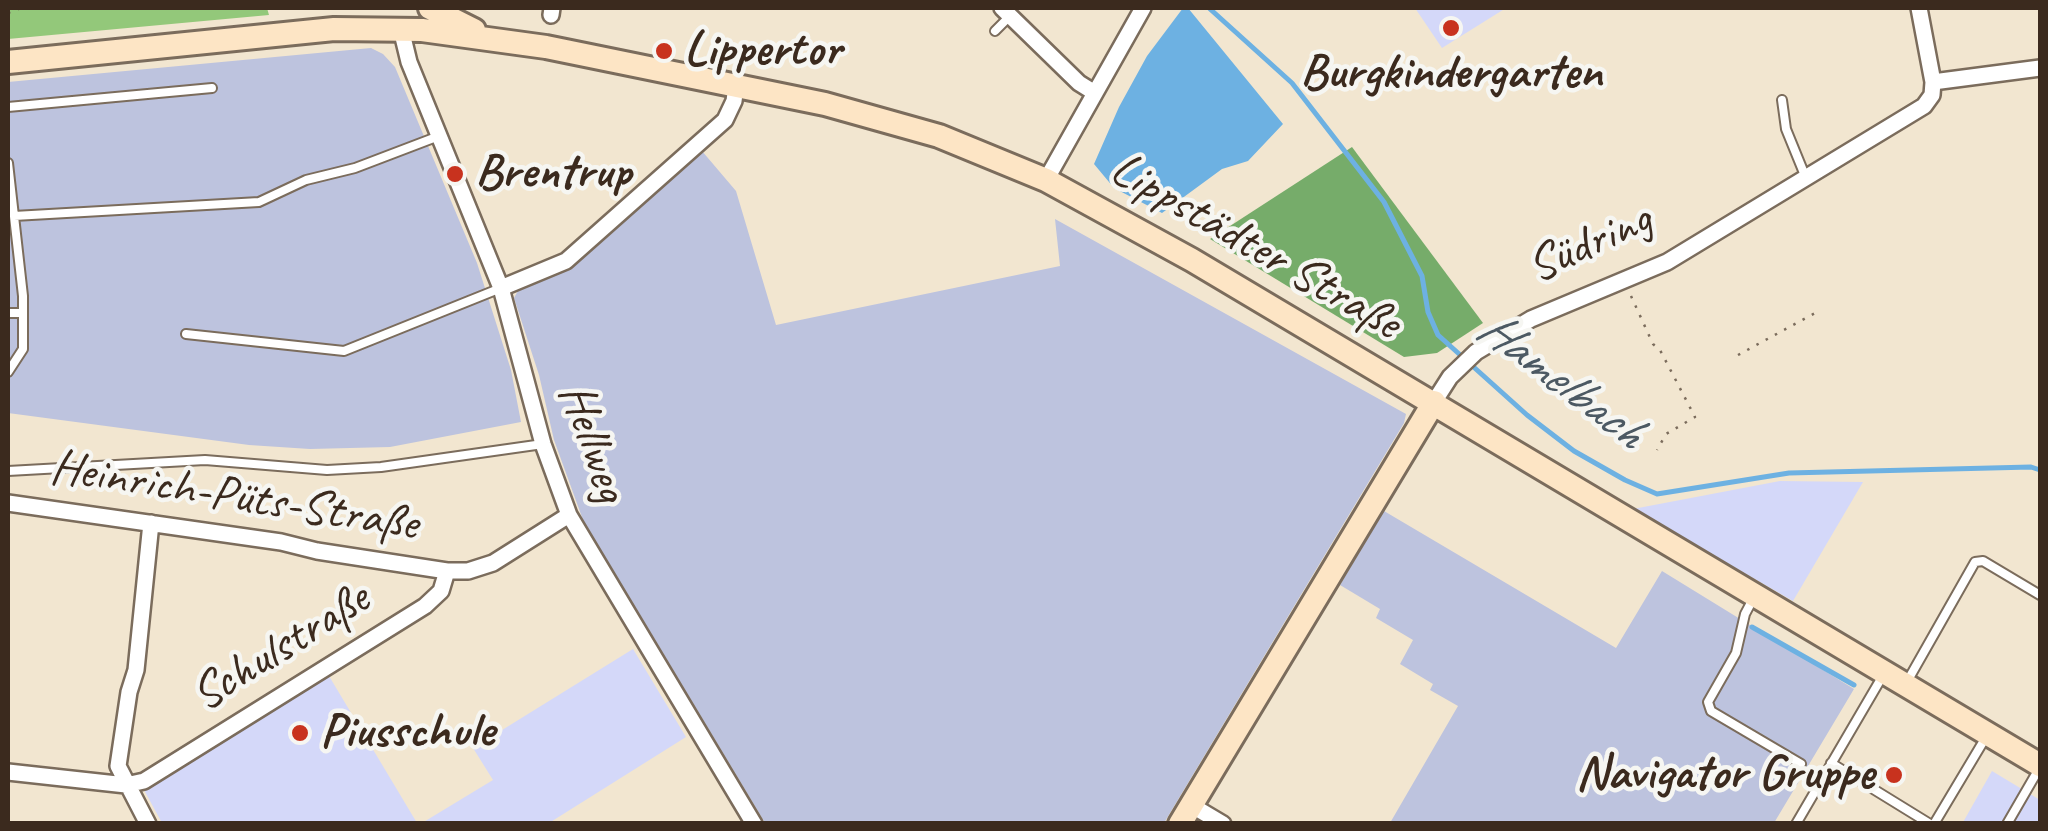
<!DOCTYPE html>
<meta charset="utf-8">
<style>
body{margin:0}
#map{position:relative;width:2048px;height:831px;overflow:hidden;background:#f2e6d0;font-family:Caveat,sans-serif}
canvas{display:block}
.frame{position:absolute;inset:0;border:10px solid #3b2a1e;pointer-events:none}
</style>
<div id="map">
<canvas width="2048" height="831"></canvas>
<div class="frame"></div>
</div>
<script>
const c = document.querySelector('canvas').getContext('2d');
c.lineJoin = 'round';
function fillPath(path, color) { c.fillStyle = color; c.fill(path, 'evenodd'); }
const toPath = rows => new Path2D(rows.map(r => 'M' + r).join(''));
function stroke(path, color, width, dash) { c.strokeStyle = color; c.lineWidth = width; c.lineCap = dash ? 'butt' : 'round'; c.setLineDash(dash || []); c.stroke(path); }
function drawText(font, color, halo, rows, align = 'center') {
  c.font = font + ' Caveat,sans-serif'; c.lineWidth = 9; c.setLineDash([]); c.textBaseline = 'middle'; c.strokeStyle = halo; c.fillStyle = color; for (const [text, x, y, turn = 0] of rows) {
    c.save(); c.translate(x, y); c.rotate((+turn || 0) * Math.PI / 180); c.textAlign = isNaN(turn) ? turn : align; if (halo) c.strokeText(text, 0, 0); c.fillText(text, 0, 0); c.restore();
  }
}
const built = toPath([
 [1415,8,1506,8,1442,48],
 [1780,481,1863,482,1793,601,1633,509],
 [633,649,686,737,549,823,422,823,493,780,473,748],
 [329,676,417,823,162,823,144,790],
 [1992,771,2040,800,2040,823,1962,824]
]);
const industrial = toPath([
 [371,48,383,54,395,67,477,263,511,370,521,422,390,447,310,449,249,445,8,413,8,82],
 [702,151,736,191,776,325,1060,266,1055,219,1406,414,1404,423,1164,823,765,823,583,520,554,440,539,375,514,298,520,287,644,201],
 [1384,511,1616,648,1662,571,1854,689,1774,823,1390,823,1458,706,1430,690,1433,684,1400,664,1413,640,1376,618,1380,609,1340,585]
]);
const green = toPath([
 [8,8,267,8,269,15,8,39]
]);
const forest = toPath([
 [1352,147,1483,323,1437,353,1404,357,1210,239]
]);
const water = toPath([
 [1183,8,1188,8,1283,124,1248,161,1222,169,1162,213,1114,188,1094,164,1119,107,1147,56]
]);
const stream = toPath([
 [1209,8,1292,83,1384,202,1422,276,1428,312,1438,335,1527,415,1574,451,1625,480,1657,494,1789,473,2031,467,2040,470],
 [1752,627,1854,685]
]);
const path = toPath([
 [8,13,21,8],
 [1631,296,1653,344,1660,350,1695,417,1666,434,1657,450],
 [1738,355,1817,312]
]);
const lane = toPath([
 [995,31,1010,16],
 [1782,100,1786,129,1806,178],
 [8,107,212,88],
 [8,163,23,296,23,349,8,372],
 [14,216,259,202,306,180,355,168,439,136],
 [8,313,23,313],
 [186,334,344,351,501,288],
 [8,471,205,460,327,470,381,467,543,444],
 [1753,599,1745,614,1736,653,1708,702,1711,711,1801,764],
 [1908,680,1975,562,1983,561,2040,595],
 [1831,763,1930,824],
 [1796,824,1882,677],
 [1934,824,1986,737],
 [2007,824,2040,767]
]);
const street = toPath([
 [1002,8,1079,83,1095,93],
 [551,15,552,8],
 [401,29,409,62,501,288,543,444,569,515,754,824],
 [1933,82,2040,68],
 [1046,180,1143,8],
 [501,288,566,261,725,120,734,101,736,86],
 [1434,402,1450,377,1476,352,1531,319,1667,262,1924,106,1932,95,1933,82,1919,8],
 [8,503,281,542,317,551,447,571,468,571,493,563,569,515],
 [8,772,126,785,144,781,425,606,441,591,447,571],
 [1191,805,1223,824],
 [148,824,118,766,129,692,136,670,151,523]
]);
const secondary = toPath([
 [430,8,474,30],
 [8,62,334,29,422,30,546,47,825,104,939,136,1046,180,1192,260,2040,765],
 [1180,824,1434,402]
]);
const markers = [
 [1451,28,10,"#c8321e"],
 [664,51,10,"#c8321e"],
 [455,174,10,"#c8321e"],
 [300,733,10,"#c8321e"],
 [1894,775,10,"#c8321e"]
];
const poiNames = [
 ["Lippertor",684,51],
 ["Burgkindergarten",1451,74,"center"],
 ["Brentrup",475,174],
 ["Piusschule",320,733],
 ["Navigator Gruppe",1874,775,"right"]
];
const streetNames = [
 ["Südring",1590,244,-24],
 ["Lippstädter Straße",1255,247,30],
 ["Hellweg",592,443,71],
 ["Heinrich-Püts-Straße",234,497,9],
 ["Schulstraße",281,648,-32]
];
const waterNames = [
 ["Hamelbach",1560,381,37]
];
fillPath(built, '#d4d8f9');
fillPath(industrial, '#bdc3de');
fillPath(green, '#93c87a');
fillPath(forest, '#76ac6a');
fillPath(water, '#6db1e2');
stroke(stream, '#6db1e2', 5);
stroke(lane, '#7b6c5c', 12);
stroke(street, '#7b6c5c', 20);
stroke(secondary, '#7b6c5c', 28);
stroke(path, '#7b6c5c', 2.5, [2.5, 8]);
stroke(lane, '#fff', 8);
stroke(street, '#fff', 15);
stroke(secondary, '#fde5c5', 22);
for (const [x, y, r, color] of markers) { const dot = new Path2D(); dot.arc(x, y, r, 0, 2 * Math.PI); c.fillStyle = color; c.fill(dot); stroke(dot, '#f6f6f2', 4); }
drawText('bold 50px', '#3b2a1e', '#f6f6f2', poiNames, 'left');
drawText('50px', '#3b2a1e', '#f6f6f2', streetNames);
drawText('italic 52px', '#4c5963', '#f6f6f2', waterNames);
</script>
